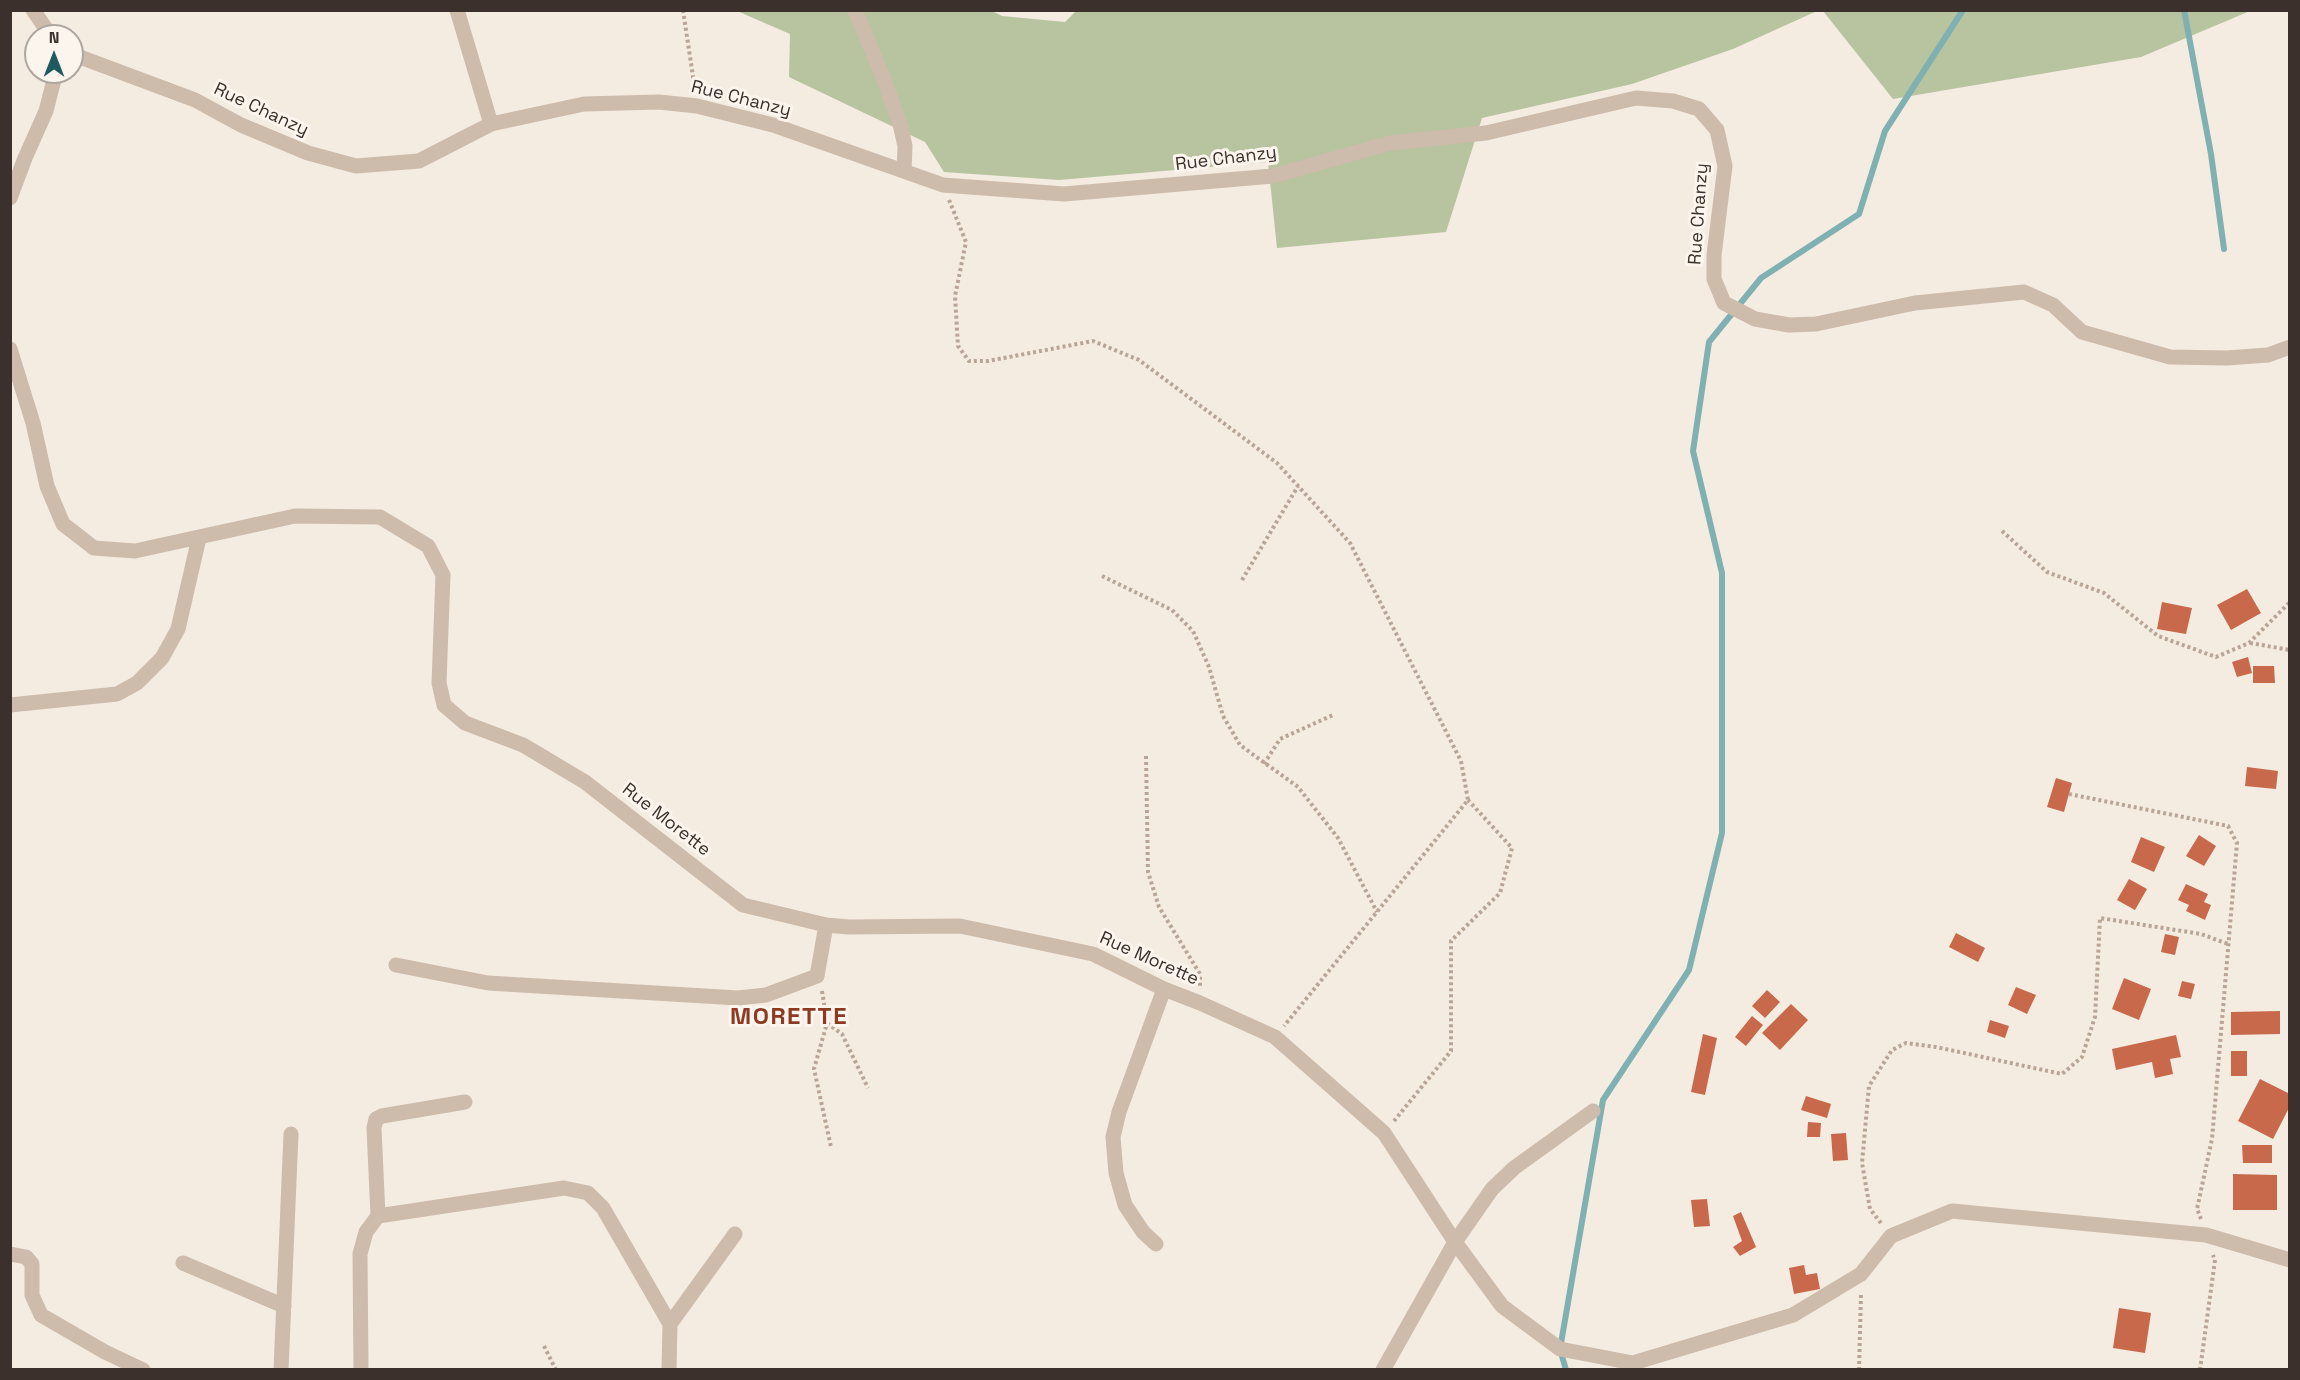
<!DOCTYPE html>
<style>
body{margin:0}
#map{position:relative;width:2300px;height:1380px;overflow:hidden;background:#f4ebe1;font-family:"Space Grotesk",sans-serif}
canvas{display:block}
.frame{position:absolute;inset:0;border:12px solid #3b302b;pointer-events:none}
.north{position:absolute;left:24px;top:24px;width:60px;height:60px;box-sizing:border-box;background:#fbf5ee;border:2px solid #aea6a0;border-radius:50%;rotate:0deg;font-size:16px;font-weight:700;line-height:24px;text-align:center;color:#3b302b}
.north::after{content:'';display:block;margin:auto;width:21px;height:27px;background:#1f5a5e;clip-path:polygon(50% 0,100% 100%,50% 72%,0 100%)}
</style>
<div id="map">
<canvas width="2300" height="1380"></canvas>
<div class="frame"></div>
<div class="north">N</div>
</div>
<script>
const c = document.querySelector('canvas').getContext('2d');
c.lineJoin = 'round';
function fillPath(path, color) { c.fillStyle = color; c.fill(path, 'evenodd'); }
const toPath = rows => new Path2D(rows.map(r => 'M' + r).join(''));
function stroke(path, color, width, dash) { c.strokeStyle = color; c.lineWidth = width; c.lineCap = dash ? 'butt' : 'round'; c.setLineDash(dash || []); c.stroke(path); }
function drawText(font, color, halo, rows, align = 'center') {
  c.font = font + ' "Space Grotesk",sans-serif'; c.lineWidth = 6; c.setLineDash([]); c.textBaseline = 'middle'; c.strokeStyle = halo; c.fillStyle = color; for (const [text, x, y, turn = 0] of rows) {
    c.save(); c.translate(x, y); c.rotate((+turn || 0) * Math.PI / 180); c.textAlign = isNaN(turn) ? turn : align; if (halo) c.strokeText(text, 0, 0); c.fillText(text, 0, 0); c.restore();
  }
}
const green = toPath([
 [990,10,1002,16,1065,22,1077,10,1817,11,1733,49,1632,84,1482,118,1446,232,1277,248,1268,162,1059,180,944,172,925,142,789,77,790,34,737,11],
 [1823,11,2250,11,2141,57,1893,99]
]);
const stream = toPath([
 [2184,10,2211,154,2224,249],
 [1566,1370,1560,1349,1603,1100,1689,970,1722,833,1722,573,1693,451,1709,342,1761,278,1859,214,1885,131,1963,10]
]);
const building = toPath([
 [2247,589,2261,613,2231,630,2217,605],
 [2162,602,2192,608,2186,634,2157,629],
 [2248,657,2252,673,2237,677,2232,662],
 [2253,666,2274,666,2275,683,2253,683],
 [2247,767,2278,771,2276,789,2245,786],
 [2056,778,2072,783,2064,812,2047,807],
 [2199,835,2216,846,2204,866,2186,856],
 [2141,837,2165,847,2154,872,2131,862],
 [2129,879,2147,889,2135,910,2117,900],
 [2186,884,2208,894,2204,902,2211,905,2205,920,2186,911,2189,905,2178,900],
 [1956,933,1985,948,1978,962,1949,947],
 [2165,934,2179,937,2175,955,2161,952],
 [2124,978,2151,989,2139,1020,2112,1009],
 [2182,981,2195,984,2191,999,2178,996],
 [2016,987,2036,995,2027,1014,2008,1005],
 [1767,990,1780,1002,1765,1018,1752,1006],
 [1791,1004,1808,1020,1780,1050,1762,1033],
 [2280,1011,2280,1034,2231,1035,2231,1012],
 [1752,1016,1763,1025,1746,1046,1735,1037],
 [1990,1020,2009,1026,2005,1038,1987,1032],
 [1703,1034,1717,1038,1705,1095,1691,1092],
 [2176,1035,2181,1057,2170,1059,2173,1074,2155,1078,2152,1062,2116,1070,2112,1049],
 [2231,1051,2247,1051,2247,1076,2231,1076],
 [2260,1079,2290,1094,2290,1106,2273,1139,2238,1121],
 [1806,1096,1831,1104,1827,1118,1801,1110],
 [1808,1122,1821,1123,1820,1137,1807,1137],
 [1846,1133,1848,1160,1833,1161,1831,1134],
 [2242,1145,2272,1145,2272,1163,2243,1163],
 [2233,1174,2277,1175,2277,1210,2233,1210],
 [1707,1199,1710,1226,1694,1227,1691,1200],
 [1741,1212,1756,1247,1740,1256,1733,1247,1742,1241,1733,1216],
 [1804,1265,1806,1275,1817,1273,1820,1289,1794,1294,1789,1268],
 [2119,1308,2151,1313,2145,1353,2113,1348]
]);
const path = toPath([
 [683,10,695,90],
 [949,200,966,242,955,296,958,346,969,361,988,361,1093,341,1139,360,1277,463,1350,543,1461,761,1468,800,1284,1026],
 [2002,531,2047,572,2104,593,2158,636,2216,657,2249,643,2290,602],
 [1102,576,1172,610,1193,631,1209,667,1223,716,1240,745,1298,787,1338,838,1377,912],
 [1242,580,1298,486],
 [2250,643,2290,650],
 [1146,756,1148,872,1159,907,1200,974,1200,987],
 [1264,764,1280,739,1333,715],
 [2069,794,2228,826,2237,843,2212,1139,2197,1209,2201,1219],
 [822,991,827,1023,814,1069,831,1147],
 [827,1023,842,1034,868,1088],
 [1394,1121,1451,1051,1451,941,1500,893,1512,848,1468,800],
 [1881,1223,1870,1209,1862,1163,1869,1086,1892,1050,1906,1043,1936,1047,2062,1074,2082,1057,2095,1017,2100,918,2201,934,2228,944],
 [544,1346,556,1370],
 [1859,1370,1861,1293],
 [2200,1370,2215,1260,2213,1255]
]);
const minor = toPath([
 [33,10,51,36],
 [457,10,491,124],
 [855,10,883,77,900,124,905,146,904,171],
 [72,54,195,100,241,125,308,153,356,166,419,161,491,124,584,104,659,102,697,106,773,125,943,185,1064,194,1273,176,1390,143,1486,133,1636,98,1673,101,1699,109,1717,130,1725,166,1714,255,1714,279,1724,303,1755,319,1789,325,1816,324,1915,303,2024,292,2053,305,2082,332,2170,357,2227,358,2268,355,2290,347],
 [10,198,25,158,46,111,56,72],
 [10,349,33,423,47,486,63,524,94,548,135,551,295,516,380,517,428,546,443,575,439,683,444,705,465,723,523,745,585,782,743,905,826,925,849,927,960,926,1093,954,1164,989,1200,1003,1275,1037,1384,1133,1455,1242,1492,1189,1514,1168,1593,1111],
 [10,705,117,694,137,683,162,658,178,629,199,538],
 [396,965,488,983,738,998,766,995,817,976,826,925],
 [378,1216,374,1128,376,1119,382,1116,465,1102],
 [1156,1244,1143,1232,1125,1205,1116,1173,1113,1137,1119,1112,1164,989],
 [10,1254,26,1257,32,1264,32,1295,41,1315,105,1352,143,1370],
 [183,1263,284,1306],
 [670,1324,735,1234],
 [281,1370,291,1134],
 [361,1370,360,1254,366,1232,378,1216,564,1188,588,1193,603,1208,670,1324,669,1370],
 [1383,1370,1455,1242,1502,1306,1560,1349,1633,1363,1793,1315,1861,1274,1891,1236,1952,1211,2206,1235,2290,1260]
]);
const streetNames = [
 ["Rue Chanzy",741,99,14],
 ["Rue Chanzy",261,110,25],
 ["Rue Chanzy",1226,159,-7],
 ["Rue Chanzy",1699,214,-86],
 ["Rue Morette",666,820,38],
 ["Rue Morette",1149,959,24]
];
const districtNames = [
 ["MORETTE",789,1017]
];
fillPath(green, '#b8c4a0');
stroke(stream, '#7fb0b2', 6);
fillPath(building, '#c8694b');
stroke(path, '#b9a596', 4, [3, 3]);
stroke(minor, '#cdbbac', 15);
drawText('18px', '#3b302b', '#fbf5ee', streetNames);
c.letterSpacing = '1.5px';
drawText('bold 24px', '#8c3b22', '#fbf5ee', districtNames);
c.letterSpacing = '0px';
</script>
